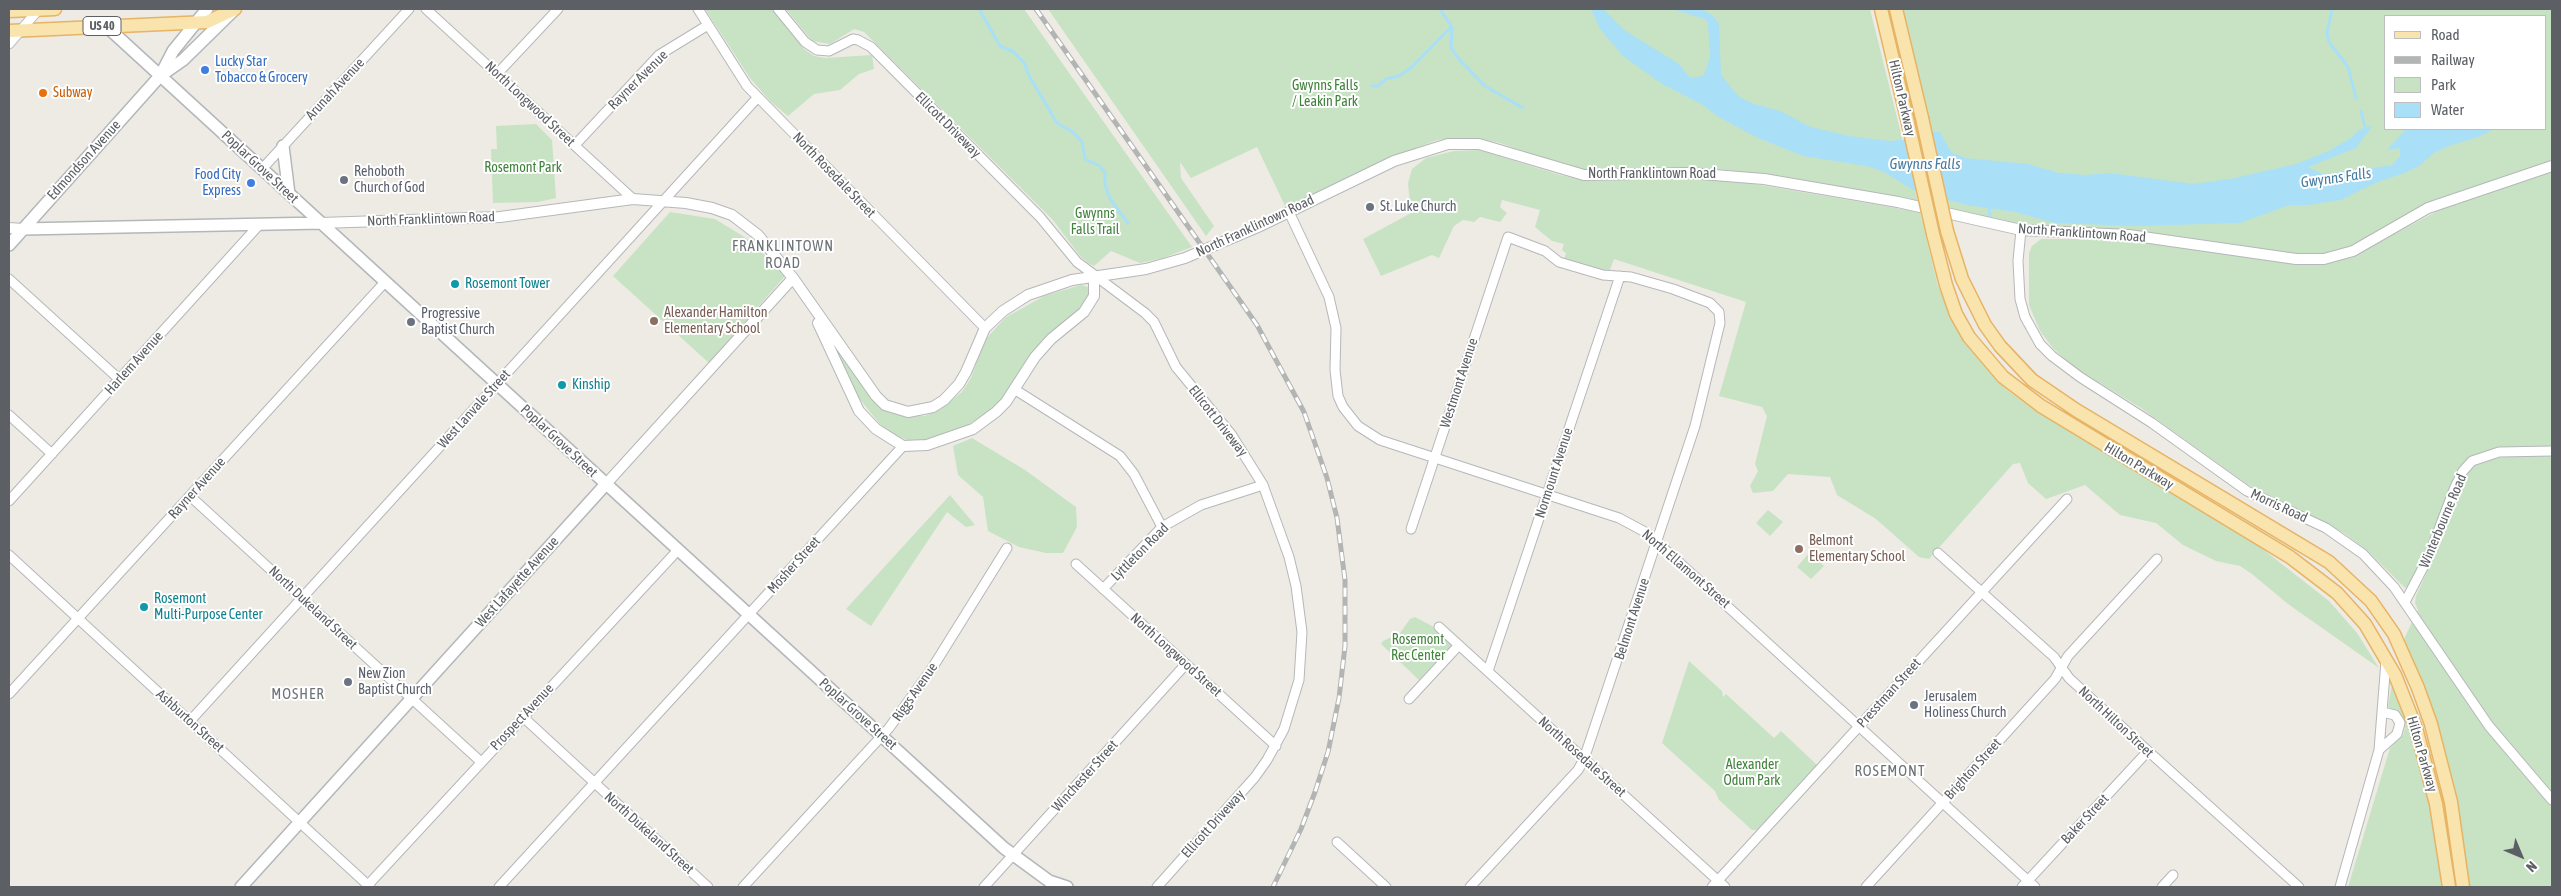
<!DOCTYPE html>
<style>
body{margin:0}
#map{position:relative;width:2561px;height:896px;overflow:hidden;background:#eeebe4;font-family:"Asap Condensed",sans-serif}
canvas{display:block}
.frame{position:absolute;inset:0;border:10px solid #5c6064;pointer-events:none}
.legend{position:absolute;left:2384px;top:15px;width:162px;height:115px;box-sizing:border-box;background:#fff;border:1px solid #bebfc1;margin:0;padding:6px 9px;list-style:none;font-size:15px;color:#5c6064}
.legend li{display:flex;align-items:center;gap:10px;height:25px}
.legend b{width:25px;border:1px solid #bebfc1}
.north{position:absolute;left:2496px;top:831px;width:50px;height:50px;-webkit-text-stroke:4px #fff;paint-order:stroke;rotate:135deg;font-size:14px;font-weight:700;line-height:20px;text-align:center;color:#5c6064}
.north::after{content:'';display:block;margin:auto;width:18px;height:22px;background:#5c6064;clip-path:polygon(50% 0,100% 100%,50% 72%,0 100%)}
</style>
<div id="map">
<canvas width="2561" height="896"></canvas>
<div class="frame"></div>
<ul class="legend">
<li><b style="height:6px;background:#f9e4ae"></b>Road</li>
<li><b style="height:6px;background:#b3b4b4"></b>Railway</li>
<li><b style="height:14px;background:#c7e3c3"></b>Park</li>
<li><b style="height:14px;background:#aadff8"></b>Water</li>
</ul>
<div class="north">N</div>
</div>
<script>
const c = document.querySelector('canvas').getContext('2d');
c.lineJoin = 'round';
function fillPath(path, color) { c.fillStyle = color; c.fill(path, 'evenodd'); }
const toPath = rows => new Path2D(rows.map(r => 'M' + r).join(''));
function stroke(path, color, width, dash) { c.strokeStyle = color; c.lineWidth = width; c.lineCap = dash ? 'butt' : 'round'; c.setLineDash(dash || []); c.stroke(path); }
function drawText(font, color, halo, rows, align = 'center') {
  c.font = font + ' "Asap Condensed",sans-serif'; c.lineWidth = 4; c.setLineDash([]); c.textBaseline = 'middle'; c.strokeStyle = halo; c.fillStyle = color; for (const [text, x, y, turn = 0] of rows) {
    c.save(); c.translate(x, y); c.rotate((+turn || 0) * Math.PI / 180); c.textAlign = isNaN(turn) ? turn : align; if (halo) c.strokeText(text, 0, 0); c.fillText(text, 0, 0); c.restore();
  }
}
const green = toPath([
 [705,9,772,9,804,49,814,56,825,58,872,55,874,69,859,74,840,90,814,94,788,116,770,101,750,78],
 [786,9,1024,9,1192,247,1163,258,1140,263,1111,251,1094,266,1088,263,1080,256,1053,220,864,32,854,29,830,44,812,41],
 [1048,9,1870,9,1918,202,1782,176,1717,169,1587,170,1563,165,1500,143,1477,138,1454,138,1437,140,1391,158,1286,208,1257,147,1191,178,1180,162,1181,178,1214,226,1206,236],
 [1902,9,2552,9,2552,163,2441,200,2358,245,2331,254,2296,256,2147,234,2018,224,1950,210],
 [2385,16,2545,16,2545,129,2385,129],
 [536,124,552,140,556,198,538,202,493,203,491,149,497,149,496,126],
 [1479,150,1560,175,1587,181,1672,178,1736,181,1920,212,1938,286,1947,307,1970,349,2007,390,2030,407,2255,543,2329,601,2357,633,2379,668,2288,604,2252,574,2240,566,2216,561,2183,545,2156,523,2120,515,2085,485,2046,499,2028,483,2020,463,2013,464,1929,559,1919,557,1876,519,1837,495,1830,477,1788,474,1773,491,1753,493,1750,486,1758,471,1755,464,1767,416,1762,407,1719,396,1746,302,1614,259,1607,278,1563,263,1566,253,1562,250,1564,244,1552,241,1535,227,1540,210,1502,200,1500,207,1507,213,1500,222,1480,217,1474,222,1463,220,1454,226,1439,258,1432,255,1381,276,1363,239,1413,212,1410,204,1408,183,1412,169,1426,158,1454,151],
 [2552,171,2552,447,2495,451,2474,455,2468,459,2460,470,2421,565,2411,584,2405,588,2368,551,2344,533,2247,484,2141,408,2074,367,2053,348,2040,331,2029,305,2029,253,2032,246,2041,239,2116,239,2300,264,2358,253,2447,206],
 [670,212,715,219,751,241,785,276,709,363,613,276],
 [1081,285,1088,287,1091,294,1086,303,1040,345,1002,399,988,412,963,428,921,441,907,440,893,435,879,423,859,398,834,346,883,408,905,416,925,416,941,409,962,392,971,378,985,340,1005,318,1044,296],
 [972,438,1025,470,1076,507,1077,527,1063,553,1046,553,1019,547,988,531,983,497,958,475,953,446],
 [2552,454,2552,887,2470,887,2452,777,2434,713,2404,639,2418,610,2415,603,2416,596,2446,530,2463,481,2472,466,2492,458],
 [950,495,975,525,966,527,947,512,871,626,846,609],
 [1768,510,1783,522,1770,536,1756,523],
 [1810,552,1824,566,1811,579,1797,567],
 [1415,617,1432,626,1453,644,1419,680,1381,644,1383,641,1400,633,1410,619],
 [1689,661,1722,691,1723,697,1726,694,1774,738,1781,731,1817,765,1757,830,1752,830,1719,800,1715,791,1662,743],
 [2392,684,2401,701,2418,751,2430,801,2442,887,2348,887,2390,748,2403,735,2405,728,2402,717,2388,707]
]);
const water = toPath([
 [1591,9,1603,9,1624,30,1679,64,1690,78,1703,76,1705,72,1710,57,1708,23,1705,19,1672,9,1699,9,1706,11,1714,17,1719,24,1721,75,1738,96,1751,103,1780,111,1811,127,1849,136,1889,141,1912,139,1931,132,1940,132,1951,152,1965,158,2028,164,2059,173,2085,175,2110,173,2193,184,2230,179,2296,164,2344,145,2359,130,2373,125,2356,148,2308,167,2322,174,2359,170,2392,165,2400,156,2400,148,2387,150,2406,129,2494,129,2478,137,2449,146,2434,153,2419,166,2407,172,2375,183,2341,200,2307,205,2289,205,2240,223,2137,226,2055,223,2015,212,1967,205,1913,190,1884,172,1867,166,1803,156,1758,138,1717,116,1703,105,1662,84,1623,56,1600,29]
]);
const stream = toPath([
 [979,9,1000,46,1014,52,1025,64,1028,74,1057,123,1073,132,1082,142,1085,159,1100,166,1105,173,1105,185,1110,199,1128,223],
 [1440,9,1452,27,1451,48,1459,59,1485,86,1523,108],
 [2332,9,2327,33,2329,42,2348,67,2356,98],
 [1372,86,1378,86,1386,79,1399,76,1412,67,1451,27],
 [2361,111,2366,131],
 [2333,150,2350,140],
 [1989,206,1990,216]
]);
const minor = toPath([
 [426,9,633,199],
 [698,9,747,86,985,328],
 [778,9,805,42,817,50,829,51,853,39,858,40,871,47,1040,217,1077,262,1145,313,1154,322,1176,367,1231,434,1263,485,1289,557,1296,586,1302,632,1299,680,1284,729,1267,760,1255,777,1157,887],
 [9,44,39,9],
 [497,74,558,9],
 [575,145,659,55,708,25],
 [262,169,409,9],
 [1289,212,1329,297,1336,328,1335,370,1338,396,1343,407,1358,426,1380,440,1619,518,1647,533,2035,887],
 [2021,230,2018,261,2020,299,2025,317,2040,344,2052,356,2080,377,2152,423,2247,491,2326,528,2363,554,2394,587,2489,726,2552,800],
 [9,279,119,379],
 [1014,389,1120,456,1134,474,1162,527],
 [9,415,52,454],
 [190,496,480,761],
 [9,501,259,225],
 [1411,529,1508,237,1545,251,1559,262,1603,275,1631,277,1673,289,1710,303,1719,312,1720,323,1695,426,1584,759,1578,770,1470,887],
 [1938,553,2054,657,2069,678,2148,751,2299,887],
 [9,555,370,887],
 [1076,564,1276,746],
 [1103,589,1162,527,1201,505,1263,485],
 [2405,602,2428,558,2455,487,2463,471,2472,461,2499,452,2552,451],
 [1439,627,1725,887],
 [1488,671,1620,276],
 [9,694,385,282],
 [1409,699,1459,645],
 [523,717,708,887],
 [190,721,758,97],
 [2379,750,2397,734,2400,723,2395,715,2382,712],
 [1337,842,1386,887],
 [368,885,678,550],
 [499,887,903,446],
 [743,887,889,728,931,670,1007,548],
 [984,887,1186,664],
 [1712,887,2067,499],
 [1866,887,2055,679,2068,656,2157,559],
 [2022,887,2148,751],
 [2162,887,2173,875],
 [2340,887,2379,750,2386,661]
]);
const tertiary = toPath([
 [321,223,500,217,633,199,686,203,712,208,732,215,758,235,793,278,876,396,885,405,908,412,933,407,944,400,959,384,966,372,985,328,1003,311,1028,295,1072,280,1146,269,1185,258,1258,227,1394,161,1448,144,1479,144,1584,175,1689,173,1764,179,1898,202,2021,230,2129,235,2296,259,2324,259,2353,251,2428,208,2552,166],
 [9,228,23,229],
 [818,323,859,411,876,429,903,446,927,445,973,429,996,412,1006,402,1035,357,1051,339,1084,312,1094,296,1094,276],
 [606,484,793,278]
]);
const secondary = toPath([
 [106,26,1004,848,1049,881,1067,887],
 [160,76,183,60,233,11],
 [283,146,289,194],
 [23,229,321,223],
 [9,245,160,76,173,51,207,9],
 [241,887,606,484]
]);
const primary = toPath([
 [1881,9,1908,123],
 [1896,9,1922,118],
 [9,11,55,9],
 [9,31,207,22,235,9],
 [1947,231,1962,279,1985,325,2000,346,2032,380,2076,410,2329,562,2371,601,2394,634,2418,688,2431,724,2451,802,2463,887],
 [1933,234,1946,285,1956,314,1969,337,2003,377,2041,406,2290,557,2337,593,2365,624,2395,675,2416,728,2436,804,2449,887]
]);
const rail = toPath([
 [1036,9,1257,325,1304,412,1327,478,1337,518,1345,580,1345,646,1339,698,1328,752,1315,792,1301,829,1273,887]
]);
const primaryBridge = toPath([
 [1922,118,1947,231],
 [1908,123,1933,234]
]);
const markers = [
 [205,70,5,"#3f7fe0"],
 [43,93,5,"#e8710a"],
 [344,180,5,"#6b7280"],
 [251,183,5,"#3f7fe0"],
 [1370,207,5,"#6b7280"],
 [455,284,5,"#0f9aa8"],
 [654,321,5,"#8d6e63"],
 [411,322,5,"#6b7280"],
 [562,385,5,"#0f9aa8"],
 [1799,549,5,"#8d6e63"],
 [144,607,5,"#0f9aa8"],
 [348,682,5,"#6b7280"],
 [1914,705,5,"#6b7280"]
];
const shields = [
 [102,26,38]
];
const shieldNames = [
 ["US 40",102,26]
];
const shopNames = [
 ["Lucky Star",215,62],
 ["Tobacco & Grocery",215,78],
 ["Food City",241,175,"right"],
 ["Express",241,191,"right"]
];
const streetNames = [
 ["Rayner Avenue",638,80,-45],
 ["Arunah Avenue",335,89,-47],
 ["Hilton Parkway",1902,98,77],
 ["North Longwood Street",530,104,43],
 ["Ellicott Driveway",948,125,45],
 ["Edmondson Avenue",84,160,-48],
 ["Poplar Grove Street",260,167,43],
 ["North Franklintown Road",1652,174],
 ["North Rosedale Street",834,175,46],
 ["North Franklintown Road",431,219,-2],
 ["North Franklintown Road",1255,226,-25],
 ["North Franklintown Road",2082,233,4],
 ["Harlem Avenue",134,363,-48],
 ["Westmont Avenue",1459,383,-72],
 ["West Lanvale Street",474,409,-48],
 ["Ellicott Driveway",1218,421,52],
 ["Poplar Grove Street",559,441,43],
 ["Hilton Parkway",2139,466,31],
 ["Normount Avenue",1554,473,-72],
 ["Rayner Avenue",197,488,-48],
 ["Morris Road",2279,506,25],
 ["Winterbourne Road",2443,521,-67],
 ["Lyttleton Road",1140,552,-45],
 ["Mosher Street",794,565,-48],
 ["North Ellamont Street",1686,569,41],
 ["West Lafayette Avenue",517,582,-48],
 ["North Dukeland Street",313,608,43],
 ["Belmont Avenue",1632,619,-72],
 ["North Longwood Street",1176,655,42],
 ["Riggs Avenue",915,692,-55],
 ["Presstman Street",1889,693,-48],
 ["Poplar Grove Street",858,714,42],
 ["Prospect Avenue",522,717,-47],
 ["Ashburton Street",190,721,42],
 ["North Hilton Street",2116,722,43],
 ["Hilton Parkway",2422,754,74],
 ["North Rosedale Street",1582,757,42],
 ["Brighton Street",1973,769,-48],
 ["Winchester Street",1085,776,-48],
 ["Baker Street",2085,819,-47],
 ["Ellicott Driveway",1213,824,-48],
 ["North Dukeland Street",649,833,42]
];
const parkNames = [
 ["Gwynns Falls",1325,86],
 ["/ Leakin Park",1325,102],
 ["Rosemont Park",523,168],
 ["Gwynns",1095,214],
 ["Falls Trail",1095,230],
 ["Rosemont",1418,640],
 ["Rec Center",1418,656],
 ["Alexander",1752,765],
 ["Odum Park",1752,781]
];
const foodNames = [
 ["Subway",53,93]
];
const worshipNames = [
 ["Rehoboth",354,172],
 ["Church of God",354,188],
 ["St. Luke Church",1380,207],
 ["Progressive",421,314],
 ["Baptist Church",421,330],
 ["New Zion",358,674],
 ["Baptist Church",358,690],
 ["Jerusalem",1924,697],
 ["Holiness Church",1924,713]
];
const cultureNames = [
 ["Rosemont Tower",465,284],
 ["Kinship",572,385],
 ["Rosemont",154,599],
 ["Multi-Purpose Center",154,615]
];
const educationNames = [
 ["Alexander Hamilton",664,313],
 ["Elementary School",664,329],
 ["Belmont",1809,541],
 ["Elementary School",1809,557]
];
const waterNames = [
 ["Gwynns Falls",1925,164],
 ["Gwynns Falls",2336,178,-8]
];
const neighbourhoodNames = [
 ["FRANKLINTOWN",783,246],
 ["ROAD",783,263],
 ["MOSHER",298,694],
 ["ROSEMONT",1890,771]
];
fillPath(green, '#c7e3c3');
fillPath(water, '#aadff8');
stroke(stream, '#aadff8', 3);
stroke(minor, '#b5b7ba', 11);
stroke(tertiary, '#b5b7ba', 12);
stroke(secondary, '#b3b7bb', 14);
stroke(primary, '#e7b364', 15);
stroke(minor, '#fff', 9);
stroke(tertiary, '#fff', 10);
stroke(secondary, '#fff', 11);
stroke(primary, '#f9e4ae', 12);
stroke(rail, '#b3b4b4', 5);
stroke(rail, '#fff', 3, [9]);
stroke(primaryBridge, '#e7b364', 15, []);
stroke(primaryBridge, '#f9e4ae', 12);
for (const [x, y, r, color] of markers) { const dot = new Path2D(); dot.arc(x, y, r, 0, 2 * Math.PI); c.fillStyle = color; c.fill(dot); stroke(dot, '#fff', 2); }
for (const [x, y, w] of shields) { const box = new Path2D(); box.roundRect(x - w / 2, y - 9.5, w, 19, 4); c.fillStyle = '#fff'; c.fill(box); stroke(box, '#5c6064', 1); }
drawText('bold 12px', '#5c6064', null, shieldNames);
drawText('14px', '#366cbe', '#fff', shopNames, 'left');
drawText('14px', '#5c6064', '#fff', streetNames);
drawText('14px', '#41833c', '#fff', parkNames);
drawText('14px', '#c56008', '#fff', foodNames, 'left');
drawText('14px', '#5b616d', '#fff', worshipNames, 'left');
drawText('14px', '#0d838f', '#fff', cultureNames, 'left');
drawText('14px', '#785e54', '#fff', educationNames, 'left');
drawText('italic 15px', '#457ca1', '#fff', waterNames);
c.letterSpacing = '1px';
drawText('15px', '#6d7376', '#fff', neighbourhoodNames);
c.letterSpacing = '0px';
</script>
